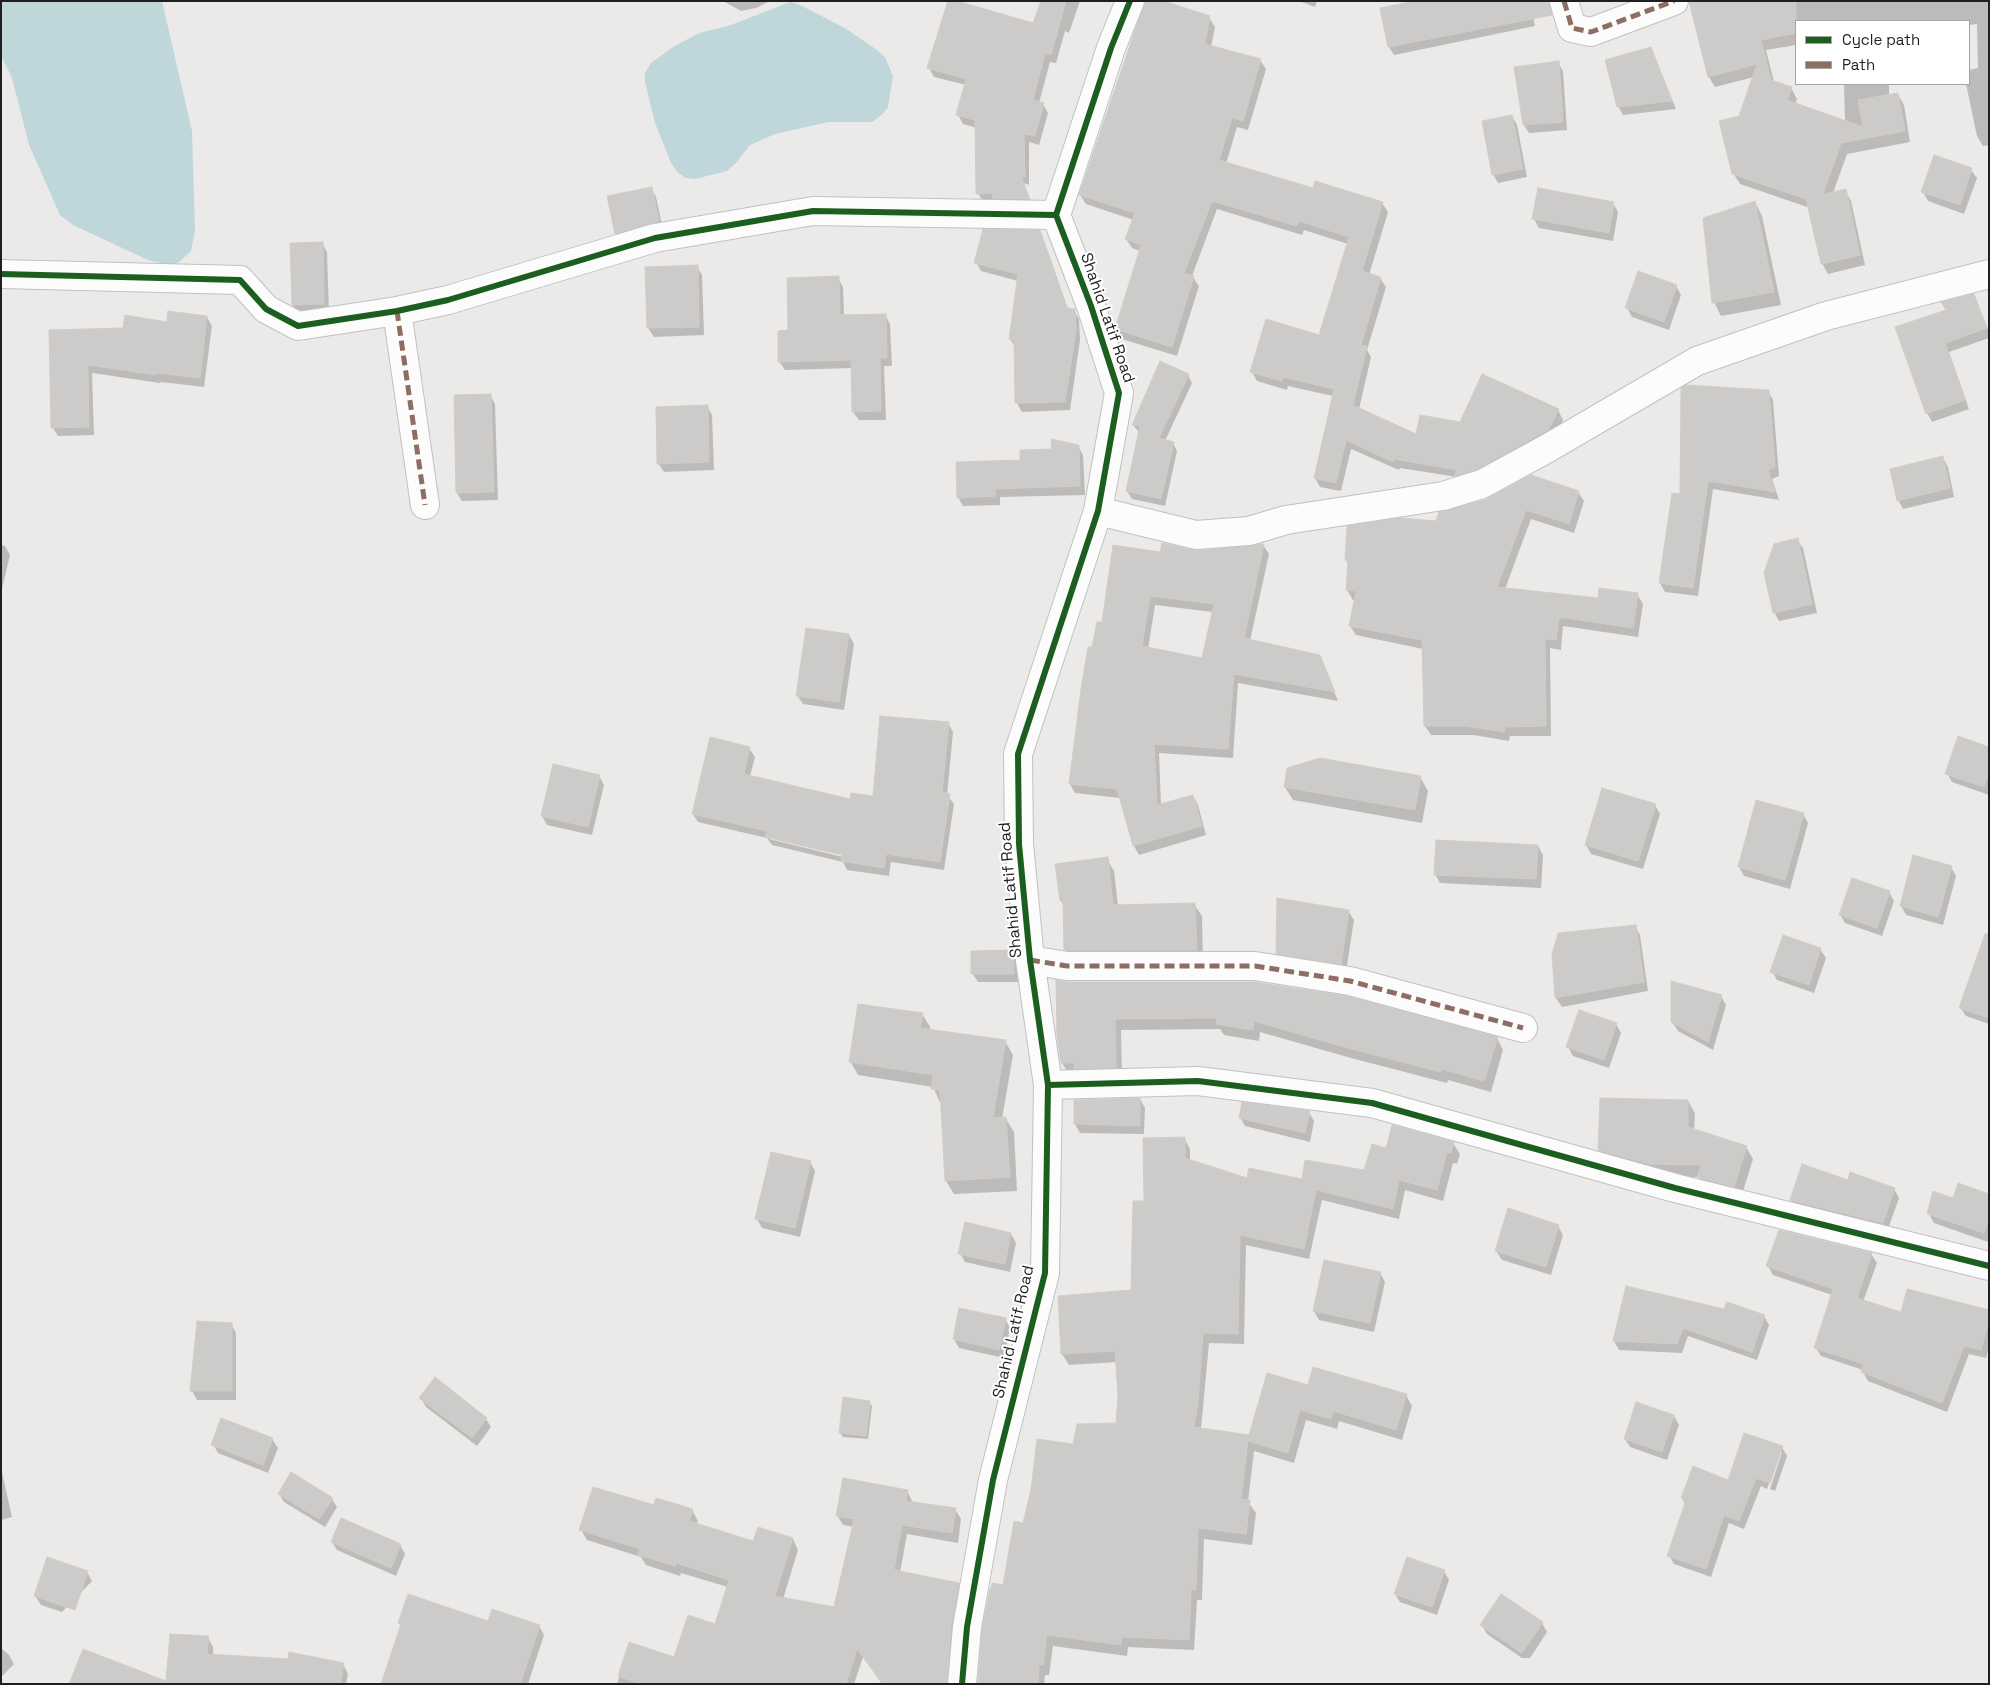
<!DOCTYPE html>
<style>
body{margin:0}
#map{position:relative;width:1990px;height:1685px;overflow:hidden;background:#eceae8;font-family:"Space Grotesk",sans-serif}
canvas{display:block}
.frame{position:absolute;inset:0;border:2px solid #1f1f1f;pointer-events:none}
.legend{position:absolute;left:1795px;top:20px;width:175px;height:65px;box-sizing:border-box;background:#fff;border:1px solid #a5a5a5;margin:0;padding:6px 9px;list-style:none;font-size:15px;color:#1f1f1f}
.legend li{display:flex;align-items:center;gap:10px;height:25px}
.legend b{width:25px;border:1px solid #a5a5a5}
</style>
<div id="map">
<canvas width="1990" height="1685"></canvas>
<div class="frame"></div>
<ul class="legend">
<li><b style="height:6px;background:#1b5e20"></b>Cycle path</li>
<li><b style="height:6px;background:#8d6e63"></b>Path</li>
</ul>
</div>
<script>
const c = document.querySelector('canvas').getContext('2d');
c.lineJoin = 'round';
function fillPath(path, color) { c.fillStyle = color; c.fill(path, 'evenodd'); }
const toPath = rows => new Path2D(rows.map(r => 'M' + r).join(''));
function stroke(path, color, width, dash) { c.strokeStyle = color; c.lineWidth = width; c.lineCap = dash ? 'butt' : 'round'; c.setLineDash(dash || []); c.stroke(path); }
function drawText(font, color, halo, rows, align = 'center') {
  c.font = font + ' "Space Grotesk",sans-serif'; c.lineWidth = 4; c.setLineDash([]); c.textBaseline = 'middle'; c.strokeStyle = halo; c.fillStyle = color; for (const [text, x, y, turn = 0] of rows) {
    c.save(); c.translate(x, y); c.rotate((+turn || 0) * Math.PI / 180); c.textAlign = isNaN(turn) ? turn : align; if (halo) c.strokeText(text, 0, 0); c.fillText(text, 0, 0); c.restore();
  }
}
const water = toPath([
 [1,1,162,1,192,131,195,230,191,251,178,263,167,265,148,260,73,225,60,215,29,145,12,78,1,55],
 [790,2,798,4,845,28,877,50,885,57,893,76,888,107,882,115,872,122,828,122,775,134,750,145,736,163,727,171,695,179,686,178,678,173,671,163,655,123,645,82,645,73,651,63,673,47,699,33,731,25]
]);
const shadow = toPath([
 [723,1,770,1,756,8,741,11],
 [1042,1,1080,1,1069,33,1065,31,1056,63,1050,62,1039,103,1043,104,1048,113,1039,145,1029,142,1029,185,1024,183,1033,207,983,202,978,193,977,128,963,124,958,115,966,85,934,77,929,68,1034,25],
 [1299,1,1317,1,1315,7],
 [1530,1,1535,26,1394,55,1389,47,1382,9],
 [1690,1,1989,1,1989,145,1983,146,1977,136,1966,84,1969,84,1969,70,1978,68,1977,24,1969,25,1969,21,1796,21,1796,45,1766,50,1774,82,1791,88,1797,99,1795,105,1845,122,1844,84,1889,84,1889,96,1898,95,1904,105,1910,142,1847,154,1833,193,1845,190,1851,201,1865,265,1828,274,1822,263,1810,208,1740,184,1733,173,1740,117,1754,77,1715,87,1709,77],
 [1209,18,1215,27,1211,47,1260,60,1266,69,1248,130,1237,127,1226,164,1314,190,1382,203,1388,212,1369,275,1380,278,1386,287,1367,350,1371,357,1359,409,1417,435,1461,423,1558,410,1563,420,1554,438,1461,485,1457,477,1400,468,1399,470,1351,449,1341,491,1320,487,1315,478,1333,396,1288,386,1287,390,1257,381,1252,372,1319,337,1348,244,1304,230,1302,235,1217,209,1192,276,1199,286,1177,356,1122,339,1116,329,1140,251,1132,248,1126,239,1134,220,1086,204,1080,195],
 [1651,48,1676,109,1623,115,1618,106],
 [1558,63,1563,71,1567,130,1529,133,1524,125],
 [1512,116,1517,125,1527,177,1498,183,1493,174],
 [1971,170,1977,178,1964,214,1928,201,1923,192],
 [651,188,656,197,663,230,621,242,616,233],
 [1755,202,1762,216,1781,305,1721,316,1714,302],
 [1613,203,1618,212,1613,241,1539,228,1534,219],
 [1039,232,1044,241,1068,309,1074,310,1079,319,1080,340,1070,410,1022,412,1017,403,1015,347,1010,339,1018,281,981,271,976,262],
 [322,243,327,252,329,313,298,314,293,305],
 [697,267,702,275,704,335,654,337,648,328],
 [838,278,843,287,844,316,885,315,890,324,892,366,884,366,886,420,859,420,853,412,852,368,785,370,779,361,790,332],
 [1676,286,1681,295,1669,330,1632,317,1627,308],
 [1973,295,1989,331,1989,338,1949,352,1969,409,1932,422,1927,413,1947,310],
 [207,317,212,326,204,387,161,382,160,383,92,373,94,435,58,436,53,428,50,332,124,329],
 [1188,375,1192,383,1165,441,1173,443,1177,451,1165,506,1132,499,1127,491,1140,433,1133,425],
 [1768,391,1773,400,1779,476,1772,479,1779,500,1713,489,1698,596,1665,592,1660,583,1681,495],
 [490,395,495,404,498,500,462,501,457,493],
 [707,406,712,415,714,470,664,472,658,463],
 [1078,446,1083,455,1085,495,1000,497,1000,505,963,506,958,497,1022,461,1053,451],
 [1943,458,1948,467,1954,497,1903,509,1898,500],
 [1578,492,1584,501,1574,533,1531,519,1505,589,1599,599,1637,594,1643,604,1638,637,1563,626,1561,650,1550,648,1551,736,1510,736,1509,741,1473,735,1431,735,1425,726,1423,649,1356,635,1350,626,1356,600,1353,600,1347,590,1349,566,1346,560,1436,522],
 [1797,540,1803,548,1817,613,1779,621,1774,612],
 [1,545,5,546,10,555,1,593],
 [1263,545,1269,554,1250,641,1319,656,1338,701,1238,683,1233,758,1159,753,1161,805,1193,796,1198,805,1206,835,1139,855,1134,846,1120,798,1075,793,1070,784,1093,648,1103,624,1161,554],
 [1155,605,1213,612,1203,659,1148,649],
 [849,635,854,644,844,710,803,704,797,695],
 [948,723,953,732,947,795,954,804,944,870,891,862,889,876,847,870,843,862,772,845,767,838,698,822,693,814,749,748,755,757,750,776,851,801,874,798],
 [769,836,848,855,847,858,769,839],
 [1989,748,1989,795,1952,782,1947,773],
 [599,776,604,785,592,835,547,825,542,816],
 [1420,777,1428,791,1422,823,1293,800,1285,787],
 [1655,805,1660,814,1643,869,1591,854,1586,845],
 [1803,814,1808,823,1790,889,1744,876,1739,867],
 [1538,846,1543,855,1541,888,1440,883,1435,874],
 [1107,859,1114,871,1118,906,1194,904,1202,916,1203,962,1073,962,1066,949,1064,906,1061,901],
 [1951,867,1956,876,1943,925,1906,915,1901,906],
 [1889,892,1894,901,1882,936,1845,923,1840,914],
 [1348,911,1354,920,1346,972,1282,962,1277,953],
 [1635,926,1640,935,1648,991,1562,1007,1556,998,1553,955],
 [1820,949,1826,958,1814,993,1777,980,1772,971],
 [1013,952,1018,960,1018,982,978,982,973,974],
 [1989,978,1989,1024,1966,1016,1961,1008],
 [1057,981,1497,1038,1503,1050,1491,1092,1448,1080,1447,1083,1351,1058,1260,1032,1259,1041,1224,1035,1220,1029,1121,1030,1122,1079,1069,1074,1062,1063],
 [1721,996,1726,1005,1713,1050,1678,1031,1672,1022],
 [922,1014,930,1027,930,1031,1005,1041,1013,1055,1002,1119,1006,1119,1014,1132,1017,1191,954,1194,946,1181,942,1102,940,1102,933,1087,858,1075,850,1061],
 [1616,1024,1621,1033,1609,1068,1573,1056,1568,1047],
 [1140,1099,1145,1108,1144,1134,1080,1133,1075,1124],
 [1688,1101,1695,1113,1694,1130,1746,1147,1753,1159,1741,1198,1706,1190,1699,1177,1657,1177,1607,1163,1600,1150],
 [1309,1112,1314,1121,1310,1142,1245,1126,1240,1117],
 [1184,1138,1190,1149,1190,1161,1248,1179,1303,1181,1365,1171,1387,1149,1453,1143,1460,1154,1457,1164,1453,1163,1443,1201,1405,1190,1399,1219,1322,1200,1309,1259,1246,1245,1244,1344,1209,1343,1201,1429,1250,1436,1308,1386,1406,1395,1412,1406,1402,1440,1339,1421,1337,1429,1306,1420,1294,1463,1254,1451,1248,1502,1256,1513,1252,1545,1204,1539,1202,1600,1197,1600,1194,1650,1128,1647,1127,1656,1053,1646,1049,1675,1045,1675,1044,1684,988,1684,1004,1586,1024,1524,1074,1445,1118,1424,1119,1396,1117,1362,1069,1365,1062,1354,1059,1297,1132,1291,1145,1202],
 [810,1162,815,1171,800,1237,762,1228,757,1219],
 [1848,1182,1894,1189,1899,1198,1887,1232,1796,1209,1791,1200],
 [1989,1195,1988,1242,1934,1223,1929,1214,1954,1200],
 [1558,1226,1563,1235,1551,1275,1502,1260,1496,1251],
 [1011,1234,1016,1243,1010,1272,965,1262,960,1253],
 [1871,1254,1877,1263,1863,1302,1902,1314,1989,1312,1989,1347,1986,1358,1969,1354,1947,1412,1868,1381,1863,1372,1863,1370,1821,1356,1816,1348,1832,1295,1773,1275,1768,1266],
 [1380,1273,1385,1282,1374,1332,1319,1320,1314,1311],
 [1725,1310,1764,1316,1769,1325,1757,1360,1688,1336,1682,1353,1619,1350,1614,1341],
 [1005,1319,1010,1328,1004,1358,959,1348,954,1339],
 [198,1322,231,1324,236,1333,236,1400,197,1400,192,1391],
 [421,1398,486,1419,491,1427,477,1446,426,1407],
 [869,1402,872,1406,868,1439,843,1437,840,1433],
 [1674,1416,1679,1425,1667,1460,1630,1447,1625,1439],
 [272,1439,278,1448,268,1473,218,1453,213,1444],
 [1782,1447,1787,1456,1775,1491,1770,1489,1782,1452,1780,1452,1767,1489,1761,1486,1744,1529,1729,1523,1711,1577,1674,1564,1669,1555,1686,1505,1682,1498,1729,1481],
 [1,1468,12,1517,1,1520],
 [907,1491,913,1503,955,1509,961,1519,958,1543,907,1534,900,1573,958,1584,964,1594,952,1684,882,1684,863,1657,854,1684,617,1684,630,1643,675,1658,715,1626,728,1587,681,1573,680,1576,646,1565,641,1557,587,1540,581,1530,655,1507,692,1510,698,1521,696,1525,754,1543,758,1529,793,1539,798,1550,783,1599,835,1609,854,1527,843,1525,837,1515],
 [279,1494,332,1499,337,1507,325,1527,284,1502],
 [332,1542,400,1545,405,1554,396,1576,337,1550],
 [1444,1571,1449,1580,1437,1615,1400,1602,1395,1594],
 [87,1572,92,1581,62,1612,41,1605,35,1596],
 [1502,1596,1542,1623,1547,1632,1530,1658,1522,1658,1487,1634,1482,1625],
 [399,1623,489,1623,539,1626,544,1635,528,1684,390,1684,401,1627],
 [208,1638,213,1647,213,1655,343,1664,348,1674,346,1684,70,1684,167,1683],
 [1,1648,9,1655,14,1664,1,1677]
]);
const building = toPath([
 [948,1,957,1,1033,23,1041,1,1066,1,1051,55,1045,53,1033,100,1044,103,1035,136,1024,134,1025,177,1021,176,1029,199,992,198,993,193,976,194,975,120,956,115,966,79,927,68,948,1],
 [1145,1,1164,1,1210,16,1205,44,1261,59,1243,121,1232,118,1219,160,1313,188,1315,181,1383,202,1362,271,1381,277,1361,345,1367,346,1353,405,1416,434,1420,415,1460,422,1482,374,1559,409,1549,429,1476,470,1454,476,1457,470,1394,459,1393,462,1346,440,1336,483,1314,478,1334,389,1283,377,1282,381,1250,372,1266,319,1319,335,1349,237,1299,221,1297,226,1212,201,1184,273,1194,276,1172,347,1115,329,1141,245,1125,239,1135,213,1079,195,1145,1],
 [1415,1,1549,1,1552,15,1388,47,1380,8,1415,1],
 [1689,1,1796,1,1796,33,1761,40,1771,80,1792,87,1787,100,1863,127,1858,100,1898,93,1905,131,1841,143,1823,194,1846,189,1860,255,1821,264,1806,199,1732,174,1719,121,1739,116,1757,64,1708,77,1689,1],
 [1651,47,1672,101,1617,107,1605,60,1651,47],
 [1559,61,1563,122,1523,125,1514,67,1559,61],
 [1512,115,1523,169,1492,175,1482,121,1512,115],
 [1934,155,1972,168,1960,205,1921,192,1934,155],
 [652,187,659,221,615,234,607,196,652,187],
 [1538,188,1614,202,1609,233,1532,219,1538,188],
 [1755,201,1774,292,1712,303,1703,218,1755,201],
 [983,229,1040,230,1067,308,1075,309,1076,330,1065,402,1015,403,1014,340,1009,339,1018,274,974,263,983,229],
 [323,242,324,304,292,305,290,243,323,242],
 [698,265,699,327,647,328,645,267,698,265],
 [1638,271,1677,285,1664,322,1625,308,1638,271],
 [839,276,840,315,886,314,887,358,880,358,881,411,852,412,851,360,778,362,778,331,788,330,787,278,839,276],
 [1974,294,1987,328,1945,343,1965,400,1926,414,1895,327,1946,310,1941,302,1974,294],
 [168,311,207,316,200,378,156,373,156,375,88,365,89,427,51,428,49,330,123,328,125,315,167,322,168,311],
 [1160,361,1189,374,1159,438,1174,442,1161,499,1126,491,1140,426,1132,425,1160,361],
 [1686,385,1769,390,1775,467,1768,470,1775,492,1708,481,1693,588,1659,583,1672,493,1680,494,1681,388,1686,385],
 [491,394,494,492,456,493,454,395,491,394],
 [708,405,709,462,657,464,656,407,708,405],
 [1051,439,1079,445,1080,486,995,489,996,496,957,498,956,462,1020,460,1020,450,1052,449,1051,439],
 [1943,456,1950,488,1897,501,1890,469,1943,456],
 [1531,475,1579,491,1569,524,1526,510,1497,587,1598,598,1599,588,1638,593,1633,628,1559,617,1556,640,1545,639,1546,726,1505,727,1504,732,1466,726,1424,726,1422,640,1349,626,1356,591,1346,590,1348,560,1345,560,1347,526,1401,518,1436,521,1439,512,1487,499,1531,475],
 [1798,538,1812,604,1773,613,1764,573,1774,544,1798,538],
 [1162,543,1197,551,1264,544,1244,638,1320,655,1335,692,1234,674,1228,749,1154,744,1157,805,1193,795,1202,826,1133,846,1117,789,1069,784,1081,689,1088,647,1092,647,1097,622,1102,622,1113,545,1160,552,1162,543],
 [1150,596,1214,604,1202,658,1142,646,1150,596],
 [806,628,849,634,839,702,796,696,806,628],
 [880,716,949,722,942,792,950,794,940,862,886,854,884,868,841,861,842,855,765,837,767,831,692,814,710,737,750,747,744,774,850,799,851,793,873,796,880,716],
 [1958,736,1989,747,1989,773,1984,787,1945,774,1958,736],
 [1320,758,1421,776,1415,810,1284,787,1287,768,1320,758],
 [553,764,600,775,588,827,541,816,553,764],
 [1602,788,1656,804,1638,861,1585,845,1602,788],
 [1756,800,1804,813,1785,880,1738,867,1756,800],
 [1436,840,1538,845,1536,879,1434,875,1436,840],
 [1913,855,1952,866,1938,917,1900,906,1913,855],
 [1108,857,1113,905,1195,903,1197,950,1064,950,1063,901,1060,901,1055,864,1108,857],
 [1852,878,1890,891,1877,928,1839,915,1852,878],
 [1277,898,1349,910,1341,964,1276,954,1277,898],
 [1636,925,1644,982,1555,998,1552,955,1558,933,1636,925],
 [1985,934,1989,934,1989,1018,1959,1008,1985,934],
 [1783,935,1821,948,1809,985,1770,972,1783,935],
 [1013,950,1014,974,971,974,971,951,1013,950],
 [1056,980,1067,982,1254,982,1347,996,1498,1037,1484,1081,1442,1069,1441,1072,1344,1047,1254,1021,1253,1030,1216,1024,1217,1018,1115,1019,1116,1068,1074,1069,1074,1063,1061,1063,1057,1035,1056,980],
 [1671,981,1722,995,1708,1042,1671,1022,1671,981],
 [858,1004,923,1013,920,1028,1006,1040,993,1118,1006,1117,1010,1177,945,1181,940,1090,931,1089,933,1075,849,1062,858,1004],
 [1579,1010,1617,1023,1604,1060,1566,1047,1579,1010],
 [1140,1098,1140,1126,1074,1124,1074,1100,1140,1098],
 [1600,1098,1688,1100,1688,1127,1747,1146,1734,1187,1697,1177,1701,1165,1649,1164,1598,1150,1600,1098],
 [1242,1102,1310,1111,1305,1133,1239,1118,1242,1102],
 [1392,1125,1454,1142,1451,1153,1447,1152,1437,1190,1399,1180,1393,1209,1316,1190,1304,1249,1240,1235,1238,1334,1203,1333,1198,1402,1194,1427,1249,1435,1267,1373,1308,1385,1313,1367,1407,1394,1396,1430,1333,1411,1331,1419,1300,1410,1288,1453,1248,1441,1241,1499,1250,1500,1246,1534,1198,1528,1196,1590,1191,1590,1189,1640,1122,1637,1121,1645,1047,1635,1043,1665,1039,1664,1038,1684,978,1684,982,1629,990,1589,991,1589,992,1583,1003,1585,1014,1521,1023,1523,1031,1490,1037,1439,1073,1444,1077,1424,1116,1423,1118,1396,1115,1351,1061,1354,1058,1296,1131,1290,1133,1201,1144,1201,1143,1138,1185,1137,1185,1158,1247,1178,1249,1168,1302,1179,1305,1160,1364,1170,1372,1144,1386,1148,1392,1125],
 [771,1152,811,1161,795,1228,755,1219,771,1152],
 [1802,1164,1848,1180,1850,1172,1895,1188,1883,1223,1790,1200,1802,1164],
 [1958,1183,1989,1194,1989,1219,1984,1233,1927,1214,1933,1191,1953,1198,1958,1183],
 [1508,1208,1559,1225,1546,1267,1495,1251,1508,1208],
 [965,1222,1011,1233,1005,1264,958,1254,965,1222],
 [1779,1230,1872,1253,1857,1298,1901,1312,1907,1289,1989,1310,1989,1321,1981,1350,1964,1346,1942,1403,1861,1372,1864,1364,1814,1348,1833,1289,1766,1266,1779,1230],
 [1324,1260,1381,1272,1370,1323,1313,1311,1324,1260],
 [1626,1286,1724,1309,1727,1302,1765,1315,1752,1352,1683,1328,1677,1344,1613,1341,1626,1286],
 [959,1308,1006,1318,999,1350,953,1339,959,1308],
 [197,1321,232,1323,232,1391,190,1391,197,1321],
 [435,1377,487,1418,472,1438,419,1398,435,1377],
 [843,1397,870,1401,866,1436,839,1433,843,1397],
 [1636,1402,1674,1415,1662,1452,1624,1439,1636,1402],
 [221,1418,273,1438,263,1465,211,1445,221,1418],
 [1744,1433,1783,1446,1770,1483,1756,1478,1739,1521,1724,1515,1706,1569,1667,1556,1686,1500,1681,1498,1693,1466,1728,1480,1744,1433],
 [291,1472,333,1498,319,1519,278,1494,291,1472],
 [843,1478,908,1490,906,1501,956,1508,952,1533,902,1525,894,1570,959,1583,951,1626,947,1684,883,1684,857,1649,846,1684,641,1684,618,1676,629,1642,674,1657,688,1615,715,1624,729,1580,676,1563,675,1566,638,1555,640,1549,579,1530,593,1487,654,1505,656,1498,693,1509,689,1521,753,1541,758,1527,793,1538,775,1596,834,1607,854,1519,836,1516,843,1478],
 [341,1518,401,1544,391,1568,331,1542,341,1518],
 [47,1557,88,1571,75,1610,34,1596,47,1557],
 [1407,1557,1445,1570,1432,1607,1394,1594,1407,1557],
 [408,1594,488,1621,492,1609,540,1625,520,1684,381,1684,401,1624,398,1623,408,1594],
 [1501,1594,1543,1622,1522,1653,1480,1625,1501,1594],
 [170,1634,209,1636,207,1654,288,1659,289,1652,344,1663,340,1684,69,1684,83,1649,166,1681,170,1634]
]);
const minor = toPath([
 [1564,1,1572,28,1591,32,1674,1],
 [1,274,240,280,266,309,298,326,397,311,448,300,655,238,813,211,1056,215],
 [397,311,425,505],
 [1098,511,1196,535,1249,531,1286,520,1443,496,1482,484,1548,448,1697,361,1826,316,1989,274],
 [1030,960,1067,966,1255,966,1350,981,1523,1028],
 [1048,1085,1198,1081,1372,1103,1675,1188,1989,1266]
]);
const tertiary = toPath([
 [962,1684,967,1627,993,1480,1045,1273,1048,1085,1030,960,1019,844,1018,754,1098,511,1119,393,1091,306,1056,215,1111,48,1130,1]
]);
const quiet = toPath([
 [1564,1,1572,28,1591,32,1674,1],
 [397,311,425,505],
 [1030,960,1067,966,1255,966,1350,981,1523,1028]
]);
const cycleway = toPath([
 [1,274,240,280,266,309,298,326,397,311,448,300,655,238,813,211,1056,215],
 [1048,1085,1198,1081,1372,1103,1675,1188,1989,1266],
 [962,1684,967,1627,993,1480,1045,1273,1048,1085,1030,960,1019,844,1018,754,1098,511,1119,393,1091,306,1056,215,1111,48,1130,1]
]);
const streetNames = [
 ["Shahid Latif Road",1107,318,71],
 ["Shahid Latif Road",1011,890,-95],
 ["Shahid Latif Road",1014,1332,-77]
];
fillPath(water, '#bfd7db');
fillPath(shadow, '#0003');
fillPath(building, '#cdcbc9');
stroke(building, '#cfccc9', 1);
stroke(minor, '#c2c1c0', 30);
stroke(tertiary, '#c2c1c0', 30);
stroke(minor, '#fcfcfc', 28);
stroke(tertiary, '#fcfcfc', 28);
stroke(quiet, '#8d6e63', 5, [10, 5]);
stroke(cycleway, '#1b5e20', 6);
drawText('16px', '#1f1f1f', '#fff', streetNames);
</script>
